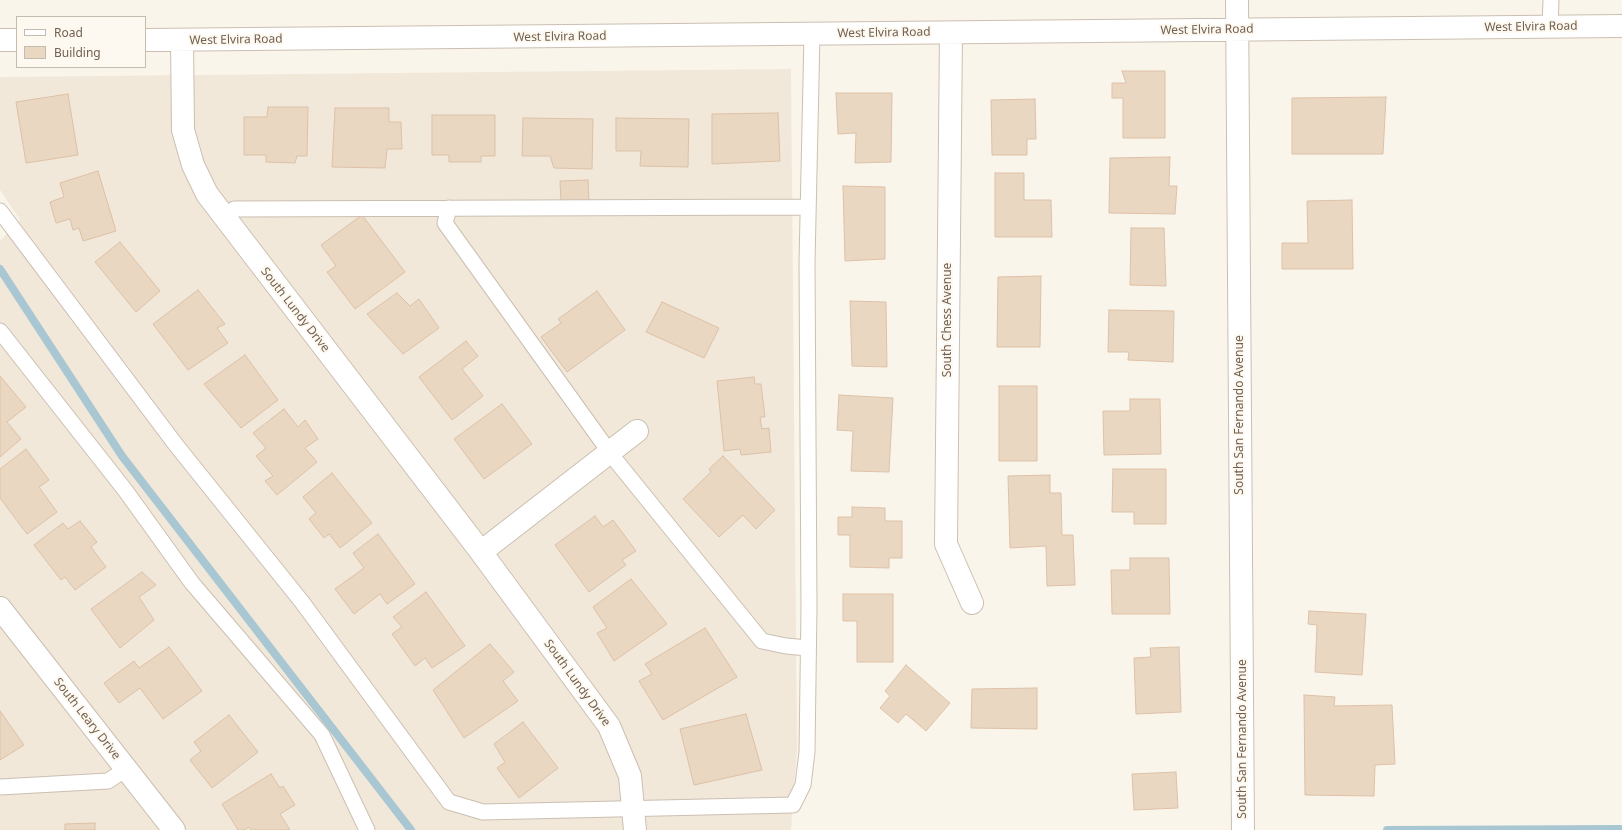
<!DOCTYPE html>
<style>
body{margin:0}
#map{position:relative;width:1622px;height:830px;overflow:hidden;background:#faf5ea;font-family:"Noto Sans",sans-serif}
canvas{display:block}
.legend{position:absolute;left:16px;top:16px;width:130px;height:52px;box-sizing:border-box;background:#fdf9f0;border:1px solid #c5bcb0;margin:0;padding:5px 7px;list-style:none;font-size:12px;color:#726050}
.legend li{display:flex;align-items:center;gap:8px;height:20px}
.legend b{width:20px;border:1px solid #c5bcb0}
</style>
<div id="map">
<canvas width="1622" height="830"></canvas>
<ul class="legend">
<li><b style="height:5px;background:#fff"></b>Road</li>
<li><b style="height:11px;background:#ead7c2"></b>Building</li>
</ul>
</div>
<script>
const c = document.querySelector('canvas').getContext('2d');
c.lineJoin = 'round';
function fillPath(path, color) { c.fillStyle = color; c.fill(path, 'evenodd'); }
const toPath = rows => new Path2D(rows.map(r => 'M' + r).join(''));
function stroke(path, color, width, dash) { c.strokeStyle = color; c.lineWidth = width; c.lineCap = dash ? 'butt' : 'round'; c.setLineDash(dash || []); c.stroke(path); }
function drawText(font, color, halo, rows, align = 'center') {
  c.font = font + ' "Noto Sans",sans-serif'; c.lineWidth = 4; c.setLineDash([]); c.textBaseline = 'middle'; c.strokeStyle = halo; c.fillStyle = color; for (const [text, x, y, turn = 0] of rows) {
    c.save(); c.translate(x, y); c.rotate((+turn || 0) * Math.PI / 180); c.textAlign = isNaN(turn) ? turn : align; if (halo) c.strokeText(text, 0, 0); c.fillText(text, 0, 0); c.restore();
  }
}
const residential = toPath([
 [791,69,797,750,791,830,0,830,0,241,20,220,0,190,0,77]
]);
const stream = toPath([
 [0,269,122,456,411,830],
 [1387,830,1622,829]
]);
const building = toPath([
 [1122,71,1165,71,1165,138,1123,138,1123,98,1112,98,1112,83,1126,83,1122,71],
 [836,93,892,93,891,162,855,163,856,133,838,134,836,93],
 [68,94,78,155,26,163,16,102,68,94],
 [1386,97,1383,154,1292,154,1292,98,1386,97],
 [1035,99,1036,139,1027,139,1027,155,992,155,991,100,1035,99],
 [268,107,308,107,307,156,297,156,295,163,266,162,266,155,244,155,244,117,267,117,268,107],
 [335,108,389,108,389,122,401,122,402,149,387,149,385,168,332,167,335,108],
 [778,113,780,161,712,164,712,114,778,113],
 [432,115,495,115,495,156,481,156,481,162,449,162,449,155,432,155,432,115],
 [523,118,593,119,592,169,554,168,550,156,522,156,523,118],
 [616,118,689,119,688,167,640,166,641,151,616,151,616,118],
 [1170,157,1169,186,1177,186,1175,214,1109,213,1110,158,1170,157],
 [98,171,116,231,83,241,79,228,73,230,70,219,56,223,50,202,64,197,60,183,98,171],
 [995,173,1024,173,1024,200,1051,200,1052,237,995,237,995,173],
 [588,180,589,203,561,202,560,181,588,180],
 [843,186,885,187,885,259,845,261,843,186],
 [1352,200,1353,269,1282,269,1282,243,1308,243,1307,201,1352,200],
 [362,215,405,272,355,309,327,272,336,266,321,245,362,215],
 [1131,228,1164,228,1166,286,1130,285,1131,228],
 [120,242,160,291,136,312,95,262,120,242],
 [1041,276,1040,347,997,347,998,277,1041,276],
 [198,290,225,324,217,328,228,343,188,370,153,324,198,290],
 [597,291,625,330,567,372,541,337,561,323,558,319,597,291],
 [397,293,410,306,419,299,439,328,403,354,367,314,397,293],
 [850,301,886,302,887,367,852,366,850,301],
 [662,302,719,328,704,358,646,332,662,302],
 [1109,310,1174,311,1173,362,1128,360,1129,352,1108,352,1109,310],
 [466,341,478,356,462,369,483,396,452,420,419,377,466,341],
 [245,355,278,400,241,428,204,384,245,355],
 [0,376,26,407,7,422,21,439,0,457,0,376],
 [754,377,755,384,761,384,765,417,760,417,762,429,769,428,771,452,741,455,740,449,724,451,717,381,754,377],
 [999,386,1037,386,1037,461,999,461,999,386],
 [839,395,893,398,889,472,851,471,853,431,837,430,839,395],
 [1130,399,1160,399,1161,454,1104,455,1103,411,1130,411,1130,399],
 [502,404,532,444,484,479,454,439,502,404],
 [284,409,298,427,305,420,318,439,305,448,317,462,277,495,265,481,273,476,256,456,266,448,253,433,284,409],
 [26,449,49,480,39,487,57,512,27,534,0,498,0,469,26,449],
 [723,456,775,510,756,529,743,515,719,537,683,499,711,472,709,469,723,456],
 [1113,469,1166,469,1166,524,1134,524,1134,512,1112,512,1113,469],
 [332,473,372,523,340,548,329,534,324,538,309,519,316,513,303,497,332,473],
 [1050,475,1050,493,1061,493,1062,535,1073,535,1075,585,1047,586,1046,546,1010,548,1008,476,1050,475],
 [852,507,885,508,885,521,902,521,902,558,889,558,889,568,850,567,850,535,838,535,838,517,852,517,852,507],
 [595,516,603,527,613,520,636,551,622,560,626,565,589,592,555,545,595,516],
 [80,521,97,542,91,547,106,567,75,590,65,577,61,580,34,545,63,523,68,529,80,521],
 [378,534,415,584,387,604,380,594,354,614,335,589,364,568,353,553,378,534],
 [1130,558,1169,558,1170,614,1112,614,1111,570,1130,570,1130,558],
 [142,572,156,585,139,597,154,620,120,648,91,609,142,572],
 [631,579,667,624,614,661,597,633,607,628,593,607,631,579],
 [426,592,465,646,432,668,425,658,415,666,392,634,402,627,393,617,426,592],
 [843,594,893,594,893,662,857,662,857,621,843,621,843,594],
 [1309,611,1366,614,1362,675,1315,672,1317,625,1308,624,1309,611],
 [705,628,737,677,663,720,639,681,652,674,645,664,705,628],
 [490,644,514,672,503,681,518,701,464,738,433,690,490,644],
 [169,647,202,691,163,719,140,688,119,703,104,683,134,661,139,668,169,647],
 [1179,647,1181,712,1136,714,1134,658,1151,657,1150,648,1179,647],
 [906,665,950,703,926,731,906,714,898,723,880,708,890,696,885,691,906,665],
 [1037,688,1037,729,971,728,972,689,1037,688],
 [1304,695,1335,697,1334,706,1392,705,1395,764,1375,765,1374,796,1305,795,1304,695],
 [0,711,24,745,0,760,0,711],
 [746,714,762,770,694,785,680,729,746,714],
 [229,715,258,752,212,788,190,760,201,751,194,742,229,715],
 [523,722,558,768,519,798,497,768,505,762,494,744,523,722],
 [1176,772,1178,808,1134,810,1132,774,1176,772],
 [271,774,280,788,283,786,295,805,280,814,290,830,251,830,249,827,244,830,238,830,222,804,271,774],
 [95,823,95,830,65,830,65,824,95,823]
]);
const service = toPath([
 [1550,27,1551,0],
 [449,208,445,223,613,457,762,641,786,646,808,648],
 [0,211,176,445,302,602,449,802,483,812,793,805,803,785,807,752,809,607,807,263,812,34],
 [224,217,234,209,808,207],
 [0,331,125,490,192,583,322,735,367,830],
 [0,787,108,781,126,769]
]);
const minor = toPath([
 [1237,0,1243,830],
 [951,33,946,544,972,603],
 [0,40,17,40],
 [145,40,1622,26],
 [182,40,183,130,193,165,207,194,481,552,609,726,630,776,635,830],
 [481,552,637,431],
 [0,608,174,830]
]);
const streetNames = [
 ["West Elvira Road",1531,27,-1],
 ["West Elvira Road",1207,30,-1],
 ["West Elvira Road",884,33,-1],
 ["West Elvira Road",560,37,-1],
 ["West Elvira Road",236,40,-1],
 ["South Lundy Drive",295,310,52],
 ["South Chess Avenue",948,320,-90],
 ["South San Fernando Avenue",1240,415,-90],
 ["South Lundy Drive",577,683,54],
 ["South Leary Drive",87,719,52],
 ["South San Fernando Avenue",1243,739,-90]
];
fillPath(residential, '#f1e8d9');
stroke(stream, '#a8c7d2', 8);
fillPath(building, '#ead7c2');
stroke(building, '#ddc1a7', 1);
stroke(service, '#cbbfb1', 17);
stroke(minor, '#cbbfb1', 24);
stroke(service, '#fff', 15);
stroke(minor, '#fff', 22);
drawText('12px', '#726050', '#fdf9f0', streetNames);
</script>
